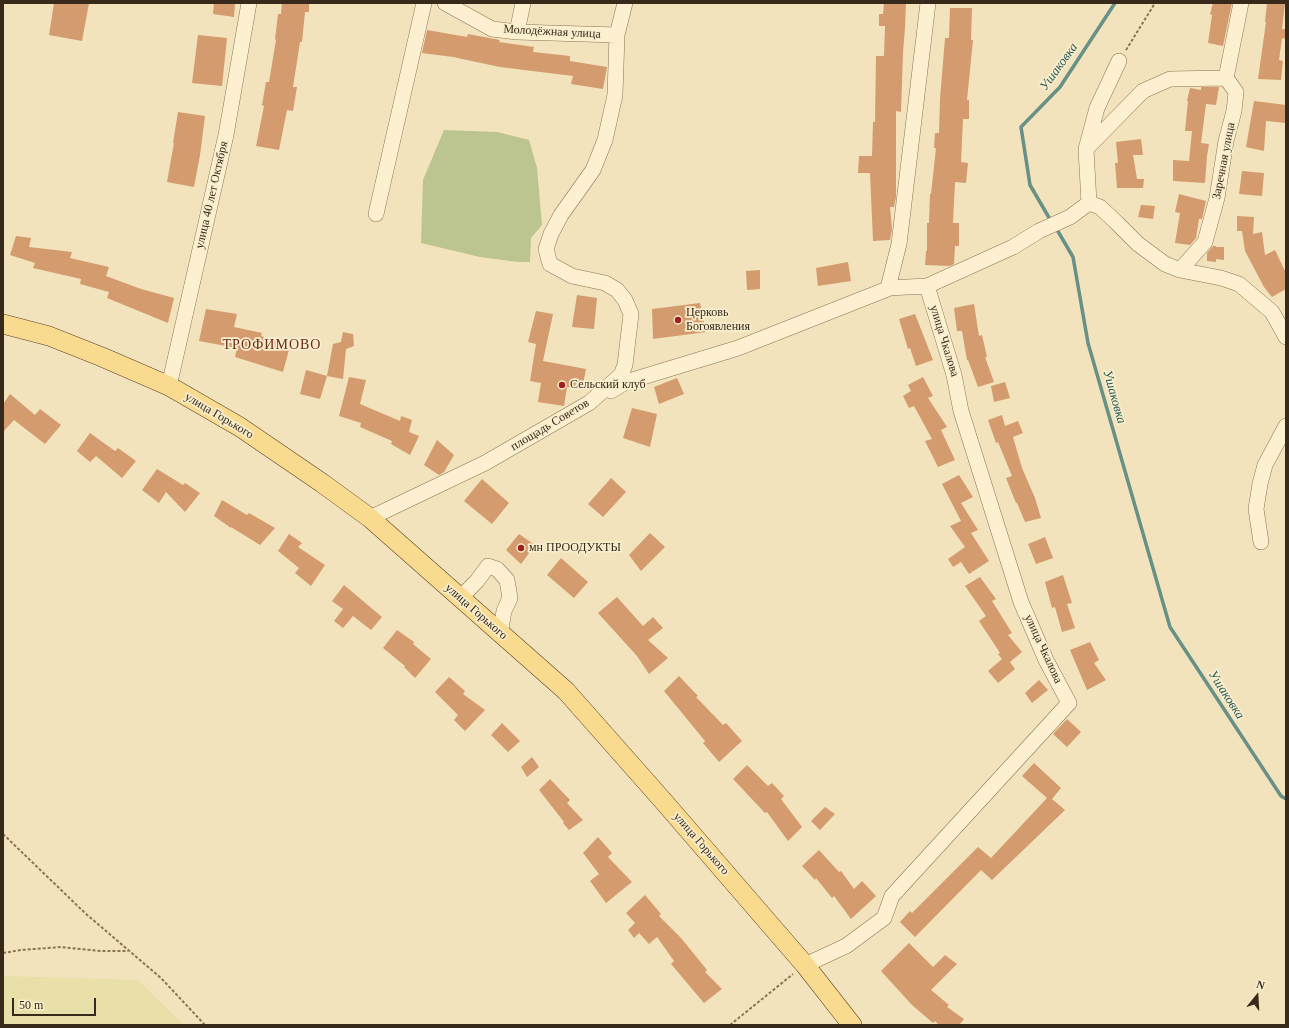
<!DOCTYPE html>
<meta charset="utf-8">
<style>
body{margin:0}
#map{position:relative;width:1289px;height:1028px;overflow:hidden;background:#f2e3bc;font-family:"Times New Roman",serif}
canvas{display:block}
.frame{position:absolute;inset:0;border:4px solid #382a1a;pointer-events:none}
.north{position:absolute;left:1237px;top:976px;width:40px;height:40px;-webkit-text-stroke:3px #f8edcc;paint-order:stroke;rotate:18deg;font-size:11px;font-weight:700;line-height:16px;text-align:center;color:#382a1a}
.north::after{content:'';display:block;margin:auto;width:14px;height:18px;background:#382a1a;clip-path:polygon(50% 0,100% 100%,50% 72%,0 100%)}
.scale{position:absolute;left:12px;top:998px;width:84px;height:18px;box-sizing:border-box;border:2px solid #382a1a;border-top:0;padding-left:5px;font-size:12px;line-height:14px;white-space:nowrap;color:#382a1a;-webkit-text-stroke:3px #f8edcc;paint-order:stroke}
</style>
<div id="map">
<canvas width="1289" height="1028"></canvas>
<div class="frame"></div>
<div class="north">N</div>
<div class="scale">50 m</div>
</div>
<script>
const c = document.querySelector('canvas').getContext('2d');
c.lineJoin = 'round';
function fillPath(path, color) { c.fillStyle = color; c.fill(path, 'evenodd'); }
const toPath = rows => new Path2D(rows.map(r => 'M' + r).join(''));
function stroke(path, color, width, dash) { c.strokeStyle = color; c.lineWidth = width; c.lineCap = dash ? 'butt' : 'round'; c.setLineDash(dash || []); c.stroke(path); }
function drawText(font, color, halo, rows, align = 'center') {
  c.font = font + ' "Times New Roman",serif'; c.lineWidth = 3.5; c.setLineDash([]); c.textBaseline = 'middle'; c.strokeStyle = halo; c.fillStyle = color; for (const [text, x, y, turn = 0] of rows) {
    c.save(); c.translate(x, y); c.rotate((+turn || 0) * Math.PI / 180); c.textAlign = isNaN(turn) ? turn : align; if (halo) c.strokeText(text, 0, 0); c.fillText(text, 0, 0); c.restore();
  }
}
const farmland = toPath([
 [3,976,138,980,184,1025,3,1025]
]);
const cemetery = toPath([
 [444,130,497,132,529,140,537,168,542,225,531,238,530,262,518,262,480,257,421,243,423,180]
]);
const stream = toPath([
 [1051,221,1030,185,1021,127,1060,87,1115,3],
 [1056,228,1073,257,1088,343,1170,627,1281,796,1286,799]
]);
const building = toPath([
 [54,3,89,3,82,41,49,35],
 [214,3,235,3,234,17,213,14],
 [282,3,309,3,309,12,305,12,302,42,300,42,293,87,297,87,293,111,287,110,279,150,256,146,264,106,262,105,266,82,269,82,276,40,275,39,278,14,281,14],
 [884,3,906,3,905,27,903,53,901,112,896,111,896,197,894,207,890,207,892,229,890,240,873,241,870,173,858,173,859,156,872,156,873,122,875,122,876,56,884,56,885,26,879,26,879,14,883,14],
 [1213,3,1232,3,1223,46,1208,43,1212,15,1210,14],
 [1267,3,1285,3,1282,29,1286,29,1286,39,1282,38,1279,60,1283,61,1281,80,1258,79,1266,22,1265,22],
 [950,8,972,8,971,40,973,40,967,100,969,100,969,119,963,119,961,162,968,163,966,183,955,182,953,223,959,223,959,246,955,246,954,264,950,266,925,265,926,251,927,251,927,223,929,223,930,194,931,194,936,148,934,148,935,133,939,133,940,99,945,38,949,38],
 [427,30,467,37,468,34,500,40,499,42,534,47,533,52,570,56,570,61,607,67,603,89,571,84,573,76,500,67,453,57,422,53],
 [198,35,227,38,222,86,192,83],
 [1201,87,1219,87,1216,105,1206,104,1201,143,1209,144,1207,156,1205,183,1173,181,1173,160,1189,161,1192,131,1185,131,1188,101,1187,101,1190,88,1201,90],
 [1254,101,1286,105,1286,123,1266,121,1264,151,1246,147],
 [178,112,205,116,200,155,194,187,167,182,174,143,173,143],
 [1141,139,1143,155,1133,155,1137,179,1144,179,1143,188,1117,188,1115,163,1118,163,1116,142],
 [1242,171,1264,173,1262,196,1239,194],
 [1179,194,1206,201,1202,219,1199,219,1196,238,1190,245,1175,243,1180,213,1175,212],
 [1141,205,1155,206,1153,219,1138,217],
 [1237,216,1254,217,1253,234,1262,232,1265,255,1275,250,1286,273,1286,289,1272,297,1264,287,1245,251,1242,231,1237,231],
 [16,236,31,238,29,247,72,252,70,258,109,267,106,276,141,289,174,298,168,323,107,298,109,292,80,284,81,279,33,268,35,263,10,255],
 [1213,246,1216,246,1216,247,1224,247,1224,260,1216,259,1216,262,1207,261,1207,253],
 [848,262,851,281,818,286,816,268],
 [760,270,760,289,747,290,746,271],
 [577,295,597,298,594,329,572,327],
 [700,303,706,332,653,339,652,309],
 [974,304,979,336,982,335,987,357,985,357,994,382,978,387,968,360,967,360,962,331,957,331,954,308],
 [206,309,237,314,234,327,262,333,261,336,290,346,283,372,235,357,237,348,199,341],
 [536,311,553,314,543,361,586,369,582,389,567,387,564,406,538,402,541,383,530,381,536,344,528,342],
 [915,314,933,360,916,366,910,348,908,349,899,319],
 [343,332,353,334,354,346,346,349,343,379,327,376,333,344,341,342],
 [306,370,327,376,320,399,300,394],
 [349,377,366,380,360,404,400,421,401,416,412,420,409,432,419,436,410,455,391,444,392,441,360,427,361,423,339,416],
 [923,377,933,396,928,398,947,427,941,430,955,460,938,467,925,441,932,439,914,406,909,408,903,396,911,391,908,385],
 [677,378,684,394,659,404,654,387],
 [1005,382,1010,398,994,402,991,386],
 [10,394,35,415,40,409,61,425,45,444,14,420,3,432,3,404],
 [632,408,657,414,650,447,623,438],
 [1002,415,1005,426,1018,421,1023,433,1013,437,1022,468,1035,498,1041,518,1025,522,1017,503,1016,503,1006,478,1012,476,998,442,996,443,988,420],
 [90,433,115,451,118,448,136,461,122,478,96,456,90,462,77,451],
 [437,440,454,455,444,472,439,475,424,465],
 [157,469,183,485,185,483,200,493,185,512,166,492,159,503,142,490],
 [959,475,973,497,961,503,978,530,971,533,989,561,969,574,961,562,953,567,948,559,965,547,950,526,961,521,942,484],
 [611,478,626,492,603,517,588,504],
 [482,479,509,503,492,524,464,501],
 [222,500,247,515,249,513,275,528,260,545,231,527,231,528,214,516],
 [650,533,665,547,641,571,629,555],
 [289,534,302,543,298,547,325,565,311,586,295,573,299,568,278,551],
 [519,534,535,545,521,564,506,550],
 [1045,537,1053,558,1036,564,1028,544],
 [561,558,588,582,574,598,547,575],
 [1063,575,1072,603,1067,604,1075,628,1062,632,1055,607,1052,608,1045,582],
 [980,577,996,599,992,601,1012,633,1008,635,1022,652,1010,662,1015,669,998,683,988,671,1002,659,998,654,1000,653,979,621,986,616,965,586],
 [344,585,382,617,371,630,353,616,343,628,334,621,343,609,332,601],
 [617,597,643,626,653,617,663,628,648,640,668,658,649,674,637,656,598,613],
 [397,630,414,642,413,644,431,659,415,678,404,667,405,666,383,648],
 [1090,642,1099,660,1094,663,1106,680,1087,690,1070,650],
 [679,676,698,696,696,697,723,725,726,723,742,741,719,762,703,743,705,741,664,691],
 [449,677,465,691,463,694,485,710,465,731,454,720,458,715,435,692],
 [1039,680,1048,690,1032,703,1025,693],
 [1067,719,1081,732,1067,747,1053,734],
 [502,723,520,741,508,752,491,735],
 [532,757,539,767,527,777,521,767],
 [1034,763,1061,788,1052,799,1065,810,992,880,981,870,915,937,900,922,910,911,912,913,978,847,991,858,1047,798,1022,776],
 [747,765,768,786,772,783,784,796,781,799,802,827,788,841,767,812,765,813,733,779],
 [550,779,570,800,567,803,583,820,569,830,563,823,564,822,539,790],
 [825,807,835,814,820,830,811,821],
 [598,837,612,853,608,857,632,882,606,903,590,881,599,874,583,853],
 [819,850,839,872,841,871,854,889,862,881,876,896,851,919,834,896,832,898,816,878,815,880,802,866],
 [645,895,661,914,659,916,681,938,707,970,705,972,722,989,704,1003,671,964,674,961,657,937,649,944,639,933,634,938,628,930,635,923,626,913],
 [909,943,933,967,945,955,957,964,931,990,949,1005,947,1007,964,1019,959,1025,939,1025,935,1021,933,1023,912,1005,881,971]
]);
const path = toPath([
 [1126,50,1155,3],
 [3,834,85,913,161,978,205,1025],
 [3,953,21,950,61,947,100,951,128,951],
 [730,1025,793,974]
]);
const minor = toPath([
 [445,3,492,29,517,32,617,35],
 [517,32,523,3],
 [1119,61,1097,108,1086,149,1089,203,1100,207,1117,223,1138,244,1165,264,1180,270],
 [1226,78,1241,3],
 [1086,149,1143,91,1170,79,1226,78,1236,92,1234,111,1226,141,1217,198,1205,242,1180,270,1221,278,1239,284,1272,312,1286,337],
 [376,214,424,3],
 [927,286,1013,247,1039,231,1070,217,1089,203],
 [169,386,226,135,249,3],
 [611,391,626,382,738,348,890,288,888,288],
 [370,518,485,463,589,403,621,375,625,365,631,314,625,300,617,290,605,283,572,276,550,264,546,249,551,234,561,215,593,170,605,140,615,95,617,35,625,3],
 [1261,542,1256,509,1260,484,1265,465,1286,426],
 [458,597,466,592,477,581,488,566,497,569,507,580,510,598,504,611,500,634],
 [805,965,846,946,884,918,892,896,1069,703,1046,660,1021,602,961,411,954,375,927,286,888,288,899,244,928,3]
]);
const major = toPath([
 [3,324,49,336,102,357,169,386,240,427,322,483,370,518,566,691,665,803,805,965,852,1025]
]);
const markers = [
 [678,320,4,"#9f211f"],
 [562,385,4,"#9f211f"],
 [521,548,4,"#9f211f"]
];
const streetNames = [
 ["Молодёжная улица",552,32,3],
 ["Заречная улица",1224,161,-79],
 ["улица 40 лет Октября",212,195,-77],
 ["улица Чкалова",944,341,73],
 ["улица Горького",219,416,31],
 ["площадь Советов",550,425,-31],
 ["улица Горького",476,612,41],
 ["улица Чкалова",1043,649,65],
 ["улица Горького",701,844,49]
];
const poiNames = [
 ["Церковь",686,313],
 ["Богоявления",686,327],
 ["Сельский клуб",570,385],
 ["мн ПРООДУКТЫ",529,548]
];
const waterNames = [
 ["Ушаковка",1059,67,-54],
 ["Ушаковка",1114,397,74],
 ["Ушаковка",1226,695,57]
];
const quarterNames = [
 ["ТРОФИМОВО",272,345]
];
fillPath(farmland, '#e8dfa9');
fillPath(cemetery, '#bcc490');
stroke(stream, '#679087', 3.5);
fillPath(building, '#d39b6e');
stroke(minor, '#8b7354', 16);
stroke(major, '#584029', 20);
stroke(path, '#8b7354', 2, [3, 2]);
stroke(minor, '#fcf0d0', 15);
stroke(major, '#f9db8f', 19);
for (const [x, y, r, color] of markers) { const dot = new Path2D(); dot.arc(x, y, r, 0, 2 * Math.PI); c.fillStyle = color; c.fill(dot); stroke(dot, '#f8edcc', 1.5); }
drawText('12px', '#382a1a', '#f8edcc', streetNames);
drawText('12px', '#382a1a', '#f8edcc', poiNames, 'left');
drawText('italic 13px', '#285a58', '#f8edcc', waterNames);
c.letterSpacing = '1px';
drawText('14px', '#692916', '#f8edcc', quarterNames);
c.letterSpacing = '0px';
</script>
